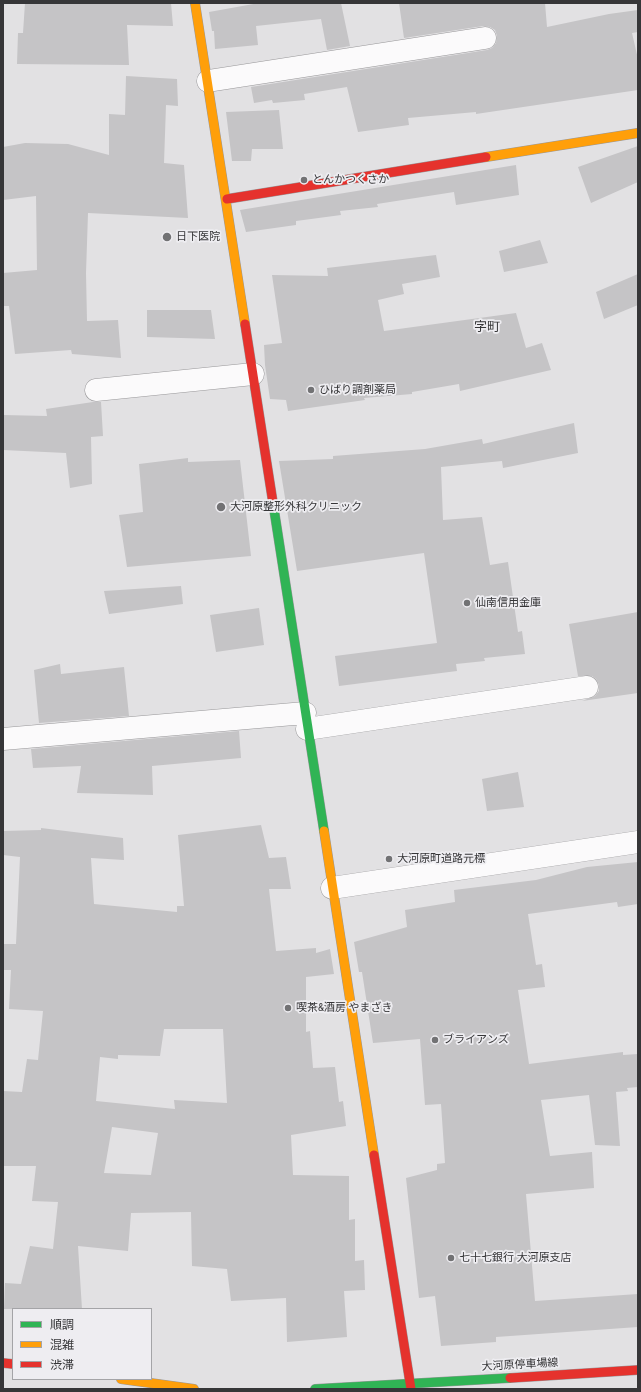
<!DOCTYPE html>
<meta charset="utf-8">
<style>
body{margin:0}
#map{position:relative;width:641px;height:1392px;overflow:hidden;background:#e2e1e3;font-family:"Archivo Narrow","Noto Sans JP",sans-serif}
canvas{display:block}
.frame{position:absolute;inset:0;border:4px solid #363638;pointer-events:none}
.legend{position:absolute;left:12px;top:1308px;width:140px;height:72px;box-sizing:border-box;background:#eeedf1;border:1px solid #a4a4a7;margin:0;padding:5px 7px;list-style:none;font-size:12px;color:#363638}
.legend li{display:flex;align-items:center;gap:8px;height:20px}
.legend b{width:20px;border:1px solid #a4a4a7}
</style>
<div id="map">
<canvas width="641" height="1392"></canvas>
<div class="frame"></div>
<ul class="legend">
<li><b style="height:5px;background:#30b455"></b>順調</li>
<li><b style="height:5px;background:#ff9f0a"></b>混雑</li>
<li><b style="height:5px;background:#e5322d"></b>渋滞</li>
</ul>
</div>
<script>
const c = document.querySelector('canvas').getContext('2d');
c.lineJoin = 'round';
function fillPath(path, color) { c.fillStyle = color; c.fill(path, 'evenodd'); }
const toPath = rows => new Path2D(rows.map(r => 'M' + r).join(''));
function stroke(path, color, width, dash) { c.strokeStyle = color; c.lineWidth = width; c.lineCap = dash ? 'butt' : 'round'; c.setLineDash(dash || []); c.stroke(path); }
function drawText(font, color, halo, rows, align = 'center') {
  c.font = font + ' "Archivo Narrow","Noto Sans JP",sans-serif'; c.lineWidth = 3.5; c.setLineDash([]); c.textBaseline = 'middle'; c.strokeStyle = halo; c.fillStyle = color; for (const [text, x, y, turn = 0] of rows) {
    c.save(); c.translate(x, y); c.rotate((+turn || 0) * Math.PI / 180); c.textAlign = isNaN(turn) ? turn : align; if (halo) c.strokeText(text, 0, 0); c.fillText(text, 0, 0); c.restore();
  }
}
const building = toPath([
 [25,3,171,3,173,26,127,25,129,65,17,64,18,33,23,33],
 [259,3,341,3,350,46,327,50,321,19,256,26,258,45,215,49,214,31,212,31,209,12],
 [399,3,545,3,547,27,609,14,638,10,638,32,632,33,638,59,638,90,476,114,476,112,408,118,409,125,358,132,347,87,304,94,305,100,273,103,272,100,254,103,251,87,487,50,492,48,496,43,497,36,495,30,490,27,483,26,404,38],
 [126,76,177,79,178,106,166,105,164,163,184,165,188,218,88,213,86,273,87,321,118,320,121,358,72,354,71,350,15,354,9,306,3,306,3,273,37,270,36,196,3,200,3,147,25,143,68,144,109,155,109,114,125,115],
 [279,110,283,149,252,149,251,161,232,161,226,112],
 [638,146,638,182,591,203,578,167],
 [516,165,519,195,456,205,454,192,377,204,378,207,340,211,341,215,296,221,296,225,246,232,240,210],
 [540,240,548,263,504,272,499,251],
 [436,255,440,277,402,284,404,294,378,300,384,331,516,313,526,348,542,343,551,370,460,391,459,384,412,392,412,394,364,398,365,400,288,411,286,400,270,399,265,365,264,345,282,343,272,275,328,276,327,268],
 [638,274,638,305,604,319,596,292],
 [147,310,211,310,215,339,147,337],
 [93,402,101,402,103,436,91,437,92,484,70,488,66,453,3,450,3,415,47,416,46,409],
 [574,423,578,453,503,468,502,461,441,467,443,520,482,517,490,565,508,562,518,632,522,631,525,654,484,658,485,661,456,664,457,671,339,686,335,656,437,643,424,553,297,571,279,461,333,459,333,456,425,449,482,439,483,444],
 [188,458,188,462,240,460,251,556,127,567,119,515,143,512,139,464],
 [181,586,183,604,109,614,104,591],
 [259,608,264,645,216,652,210,615],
 [638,612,638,693,582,701,595,696,599,691,599,685,596,679,592,676,578,676,569,624],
 [60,664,61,674,124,667,129,716,39,723,34,670],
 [239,731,241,758,152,766,153,795,77,793,81,766,33,768,31,749],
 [518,772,524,807,487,811,482,779],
 [261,825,269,858,286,857,291,889,269,889,276,951,316,948,316,953,330,949,334,974,306,977,306,1032,310,1031,313,1068,335,1067,339,1102,343,1101,346,1126,291,1135,293,1175,349,1176,349,1220,355,1219,355,1261,364,1260,365,1290,344,1291,347,1337,287,1342,286,1298,231,1301,227,1269,192,1266,191,1212,131,1213,128,1251,78,1246,82,1309,4,1309,5,1283,21,1284,30,1246,53,1249,58,1202,32,1201,36,1166,3,1166,3,1091,22,1092,27,1059,38,1060,43,1011,9,1009,11,970,3,970,3,944,16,944,20,857,3,855,3,831,41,830,41,828,123,838,124,860,91,858,94,904,177,912,177,906,184,906,178,835],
 [164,1029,223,1029,227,1103,174,1100,175,1109,96,1101,100,1057,118,1059,118,1055,160,1056],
 [112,1127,158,1133,151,1175,104,1173],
 [638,862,638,904,618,907,617,902,528,914,536,965,542,964,545,987,518,990,529,1064,623,1052,623,1055,638,1054,638,1087,627,1088,628,1091,616,1092,620,1146,595,1145,589,1095,541,1100,550,1156,592,1152,594,1188,526,1194,535,1301,638,1294,638,1327,496,1337,496,1342,441,1346,435,1296,419,1298,406,1178,437,1170,437,1164,445,1163,441,1104,425,1105,420,1039,373,1043,362,972,359,972,354,942,407,927,405,910,455,902,454,890,536,880,587,867]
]);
const street = toPath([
 [208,81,485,38],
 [96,390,253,374],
 [307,729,587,687],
 [3,739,305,713],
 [332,888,638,842]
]);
const fast = toPath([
 [273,503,324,831],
 [315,1389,510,1378]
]);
const slow = toPath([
 [195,3,245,324],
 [486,157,638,133],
 [324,831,374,1155],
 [121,1379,194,1389]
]);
const jam = toPath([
 [227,199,486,157],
 [245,324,273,503],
 [374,1155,411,1389],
 [3,1363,13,1364],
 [510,1378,638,1370]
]);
const markers = [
 [304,180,4,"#727274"],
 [167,237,5,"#727274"],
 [311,390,4,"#727274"],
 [221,507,5,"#727274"],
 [467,603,4,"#727274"],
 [389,859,4,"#727274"],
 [288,1008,4,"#727274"],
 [435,1040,4,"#727274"],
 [451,1258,4,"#727274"]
];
const poiNames = [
 ["とんかつくさか",312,180],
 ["日下医院",176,237],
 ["ひばり調剤薬局",319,390],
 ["大河原整形外科クリニック",230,507],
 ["仙南信用金庫",475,603],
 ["大河原町道路元標",397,859],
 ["喫茶&酒房 やまざき",296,1008],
 ["ブライアンズ",443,1040],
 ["七十七銀行 大河原支店",459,1258]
];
const streetNames = [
 ["大河原停車場線",520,1365,-3]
];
const quarterNames = [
 ["字町",487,328]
];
fillPath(building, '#c5c4c6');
stroke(street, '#989799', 23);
stroke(fast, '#989799', 10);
stroke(slow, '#989799', 10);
stroke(jam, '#989799', 10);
stroke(street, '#fbfafb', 22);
stroke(fast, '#30b455', 9);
stroke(slow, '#ff9f0a', 9);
stroke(jam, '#e5322d', 9);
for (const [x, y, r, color] of markers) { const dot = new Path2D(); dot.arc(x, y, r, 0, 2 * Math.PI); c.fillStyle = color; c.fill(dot); stroke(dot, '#eeedf1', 1.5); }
drawText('11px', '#363638', '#eeedf1', poiNames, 'left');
drawText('11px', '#363638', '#eeedf1', streetNames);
drawText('13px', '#363638', '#eeedf1', quarterNames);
</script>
